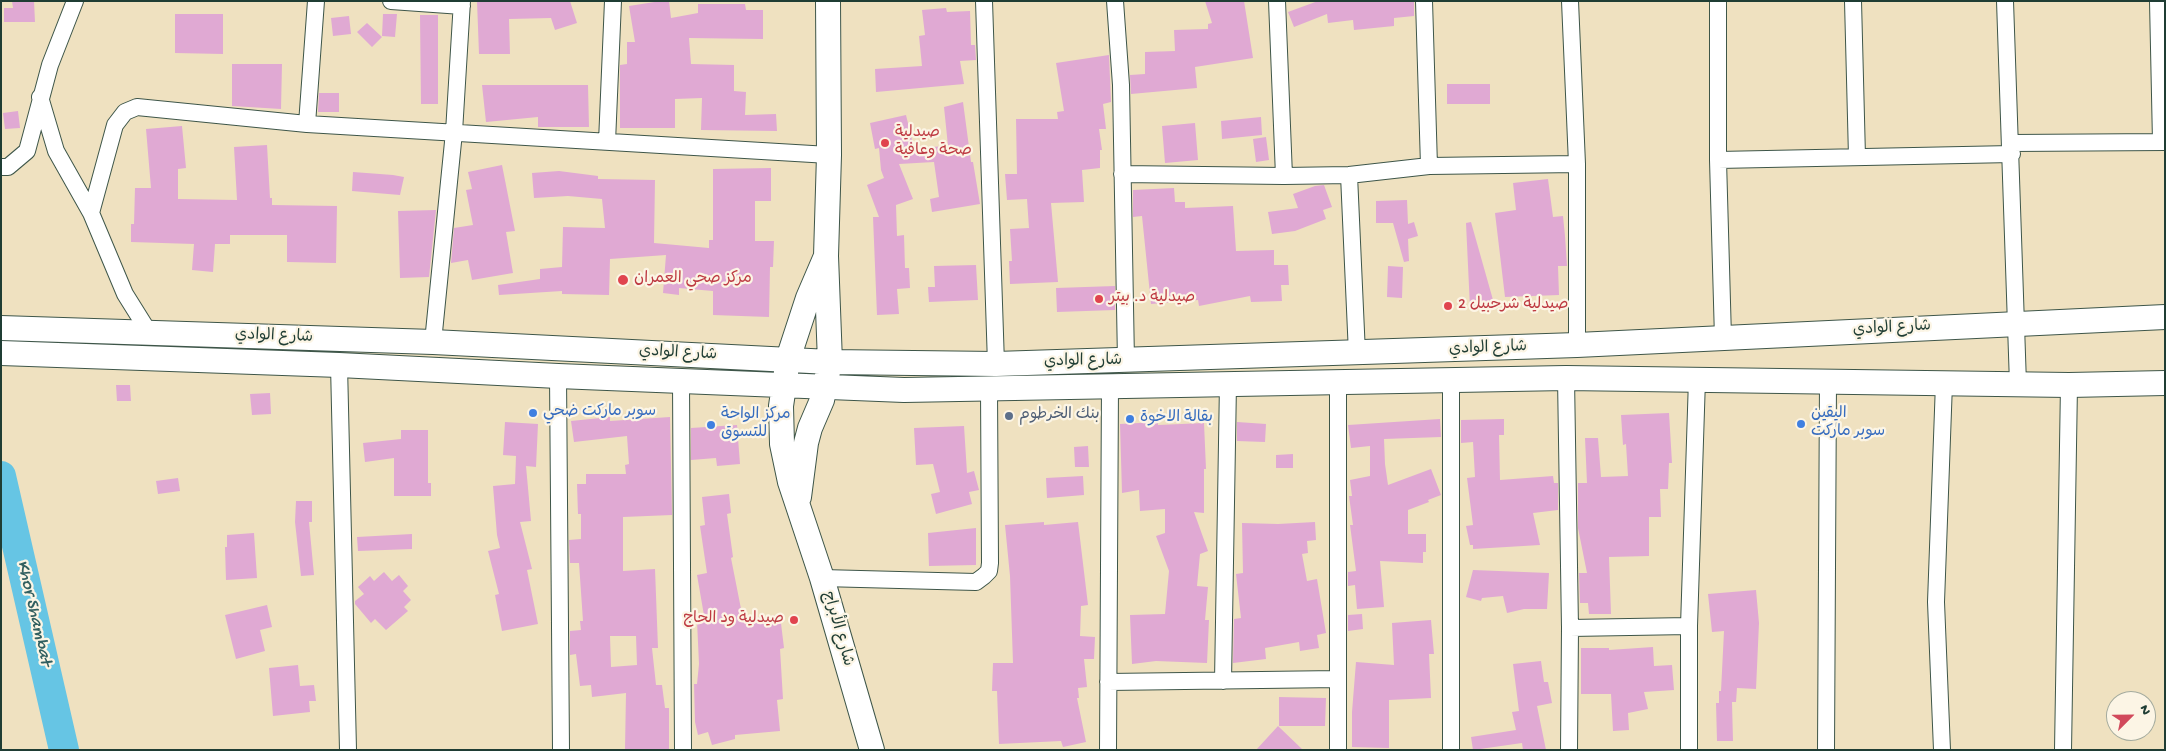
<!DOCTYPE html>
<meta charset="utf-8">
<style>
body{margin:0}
#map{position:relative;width:2166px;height:751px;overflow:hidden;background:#efe1c0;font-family:"Gochi Hand",sans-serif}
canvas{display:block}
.frame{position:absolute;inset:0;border:2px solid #1f3d34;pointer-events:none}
.north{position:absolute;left:2106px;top:691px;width:50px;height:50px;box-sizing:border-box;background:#fcf5e5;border:1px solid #a4ab9e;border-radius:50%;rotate:67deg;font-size:14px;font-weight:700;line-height:20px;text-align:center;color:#1f3d34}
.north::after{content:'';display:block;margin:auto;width:18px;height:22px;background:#d1495b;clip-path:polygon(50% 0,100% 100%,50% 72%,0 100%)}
</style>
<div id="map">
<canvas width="2166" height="751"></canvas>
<div class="frame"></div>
<div class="north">N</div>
</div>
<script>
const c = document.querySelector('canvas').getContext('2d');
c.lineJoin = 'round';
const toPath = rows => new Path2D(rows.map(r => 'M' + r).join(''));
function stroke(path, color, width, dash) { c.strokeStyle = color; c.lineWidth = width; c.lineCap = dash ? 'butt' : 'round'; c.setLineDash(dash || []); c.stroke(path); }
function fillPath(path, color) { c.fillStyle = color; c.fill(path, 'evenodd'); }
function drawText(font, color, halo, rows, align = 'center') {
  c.font = font + ' "Gochi Hand","Playpen Sans Arabic",sans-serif'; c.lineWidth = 4.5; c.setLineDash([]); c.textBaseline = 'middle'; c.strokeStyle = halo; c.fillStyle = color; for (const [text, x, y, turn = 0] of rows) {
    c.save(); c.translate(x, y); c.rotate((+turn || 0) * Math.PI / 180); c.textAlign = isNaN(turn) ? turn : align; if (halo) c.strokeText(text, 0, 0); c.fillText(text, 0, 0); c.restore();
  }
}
const river = toPath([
 [1,476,64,750]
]);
const building = toPath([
 [12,1,34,1,35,22,4,22,4,8,13,8],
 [477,1,570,1,577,23,555,30,551,18,509,19,510,54,479,54],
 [661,1,669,1,671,18,698,13,698,4,745,4,746,10,763,10,763,39,689,38,691,64,734,65,734,91,746,92,745,115,776,114,777,131,701,130,702,98,675,99,675,128,620,128,620,65,627,64,627,42,635,42,629,6],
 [1205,1,1244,1,1253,58,1195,67,1197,88,1131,94,1130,75,1145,74,1145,52,1175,51,1174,30,1208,29,1208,24,1212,23],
 [1318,1,1414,1,1414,16,1394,18,1394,26,1354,30,1353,20,1328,23,1327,14,1294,27,1288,12],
 [946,8,947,12,970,11,971,45,975,45,976,60,960,61,964,84,876,92,875,69,922,66,919,36,925,35,922,10],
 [175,14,223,14,223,54,175,53],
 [383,14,397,14,395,37,382,36],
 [420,15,438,15,438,104,421,104],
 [349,16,351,34,333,36,331,18],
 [367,23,382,37,372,47,357,32],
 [1109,55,1111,102,1103,104,1106,129,1099,129,1102,150,1100,150,1100,168,1082,170,1084,202,1051,203,1058,282,1010,284,1009,261,1012,261,1010,229,1029,228,1027,199,1007,200,1005,174,1017,174,1016,119,1058,119,1057,112,1064,111,1056,63],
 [232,64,282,64,281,109,232,106],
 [1447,84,1490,84,1490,104,1447,104],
 [482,85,588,85,589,127,538,127,538,117,486,122],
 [319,93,339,93,339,112,318,112],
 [963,102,971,162,973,162,980,204,932,212,930,199,939,197,934,162,899,164,913,199,896,205,897,236,904,235,905,268,909,268,910,288,897,289,899,314,877,315,873,217,879,217,867,185,884,178,881,170,879,148,875,149,870,123,906,115,914,148,948,146,944,107],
 [18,111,20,128,5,129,3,113],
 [1261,117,1262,135,1222,139,1221,121],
 [1195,123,1198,160,1165,163,1162,126],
 [182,126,186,168,178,169,178,199,237,200,234,147,267,145,270,198,272,198,272,205,337,206,336,263,287,262,287,235,230,235,230,244,215,244,213,272,192,270,194,244,131,242,131,224,134,224,135,188,151,188,146,129],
 [1266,137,1269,160,1256,162,1253,139],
 [502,165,515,231,506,232,513,273,472,280,468,260,451,263,454,228,473,225,466,190,472,189,468,172],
 [771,168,771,201,755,201,755,241,774,241,773,267,770,267,769,317,713,315,713,291,679,288,679,295,663,293,666,255,610,259,609,295,562,294,562,291,499,295,498,285,540,279,540,269,562,267,563,227,605,228,602,199,568,196,534,198,532,173,559,171,598,176,598,179,655,180,654,243,709,248,709,240,713,240,713,169],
 [353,172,393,175,404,177,400,195,352,191],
 [1548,179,1553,217,1563,216,1565,236,1567,266,1558,266,1559,295,1505,297,1495,213,1516,210,1513,183],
 [1324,185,1332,207,1323,210,1326,219,1295,231,1272,234,1268,212,1298,208,1293,194,1315,186],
 [1174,188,1175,202,1185,202,1185,208,1233,206,1236,251,1274,250,1274,265,1288,265,1289,285,1281,285,1282,301,1251,302,1250,296,1199,306,1198,300,1151,304,1142,216,1133,217,1133,190],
 [1407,200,1408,224,1414,222,1418,236,1408,239,1409,261,1404,262,1393,223,1376,223,1376,201],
 [436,210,429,277,400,278,398,211],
 [1471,222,1495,307,1470,308,1466,223],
 [976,265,978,300,929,302,928,287,935,287,934,266],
 [1388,266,1403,267,1402,298,1387,297],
 [1115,286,1115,310,1057,312,1056,288],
 [116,385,130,385,131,401,117,401],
 [270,393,271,414,252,415,250,394],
 [1669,413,1672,463,1669,463,1668,489,1660,489,1661,517,1649,517,1649,556,1609,557,1611,614,1589,614,1588,603,1580,603,1579,573,1587,573,1578,528,1578,483,1587,483,1585,438,1598,438,1601,477,1628,476,1626,444,1623,445,1621,415],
 [610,417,610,421,670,417,672,515,623,517,623,571,655,569,658,648,652,648,656,685,662,685,665,708,669,708,669,750,625,749,626,693,592,697,591,685,580,686,576,654,570,655,570,631,581,630,580,621,583,621,579,563,570,563,569,540,581,539,581,514,578,514,577,484,586,484,586,474,626,474,625,465,629,464,627,436,574,442,571,421],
 [610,636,636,636,637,665,611,667],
 [1440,419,1441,437,1384,439,1385,464,1388,485,1431,469,1441,495,1428,500,1429,502,1408,510,1408,534,1426,534,1426,552,1423,552,1423,563,1380,561,1384,607,1357,609,1355,585,1348,586,1348,572,1356,571,1350,525,1353,525,1349,496,1352,496,1350,480,1370,476,1370,446,1351,448,1348,425],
 [1504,419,1504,435,1499,435,1500,480,1553,476,1554,483,1558,483,1558,510,1533,513,1540,545,1473,549,1473,545,1470,545,1466,526,1473,525,1467,478,1475,477,1473,442,1461,443,1461,420],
 [505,422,538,424,536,467,526,466,531,521,520,522,532,569,527,570,538,624,502,631,495,595,499,594,488,551,500,548,497,535,493,486,515,484,516,456,503,455],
 [1158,422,1158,425,1204,423,1206,469,1204,469,1204,513,1194,512,1208,551,1200,554,1197,586,1208,587,1205,620,1209,620,1207,663,1156,661,1132,664,1130,615,1165,614,1169,571,1156,536,1165,533,1165,509,1140,511,1139,490,1122,493,1120,424],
 [1237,422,1266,424,1265,442,1237,441],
 [737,425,740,464,717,466,716,458,691,460,691,428],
 [964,426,967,473,974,471,979,490,969,492,972,504,936,514,931,494,940,492,933,464,916,465,914,428],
 [401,430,428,430,428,483,431,483,431,496,394,496,394,458,365,462,363,443,401,439],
 [1088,446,1089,467,1075,467,1074,447],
 [1293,454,1293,468,1276,468,1276,455],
 [1083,476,1084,495,1047,498,1046,478],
 [178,478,180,491,158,494,156,481],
 [729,494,731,513,727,514,733,557,731,558,743,619,780,615,784,648,780,649,783,699,777,700,780,731,735,735,735,739,712,745,708,732,698,735,695,722,694,684,697,684,699,664,697,621,705,621,697,575,707,573,700,526,705,525,702,497],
 [296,501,312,501,312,522,309,522,314,575,301,576,295,522],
 [1044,522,1044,525,1078,522,1088,605,1081,606,1080,636,1095,637,1094,659,1084,659,1087,687,1078,688,1079,698,1077,698,1086,742,1063,747,1061,741,999,744,997,691,992,691,993,663,1013,663,1010,576,1005,525],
 [1315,522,1316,540,1307,541,1308,553,1302,554,1307,581,1317,579,1326,633,1317,635,1319,648,1300,651,1299,642,1265,648,1266,659,1233,663,1234,619,1241,618,1236,574,1243,573,1242,523,1278,524],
 [976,528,976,565,929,566,928,533],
 [254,533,257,578,226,580,225,547,227,547,227,535],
 [412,534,412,549,358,551,357,537],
 [1473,570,1549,573,1547,609,1524,609,1507,613,1503,596,1482,598,1481,601,1466,597],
 [384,572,392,581,399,575,408,586,403,591,411,600,404,607,408,611,386,630,375,619,371,623,355,604,355,601,364,594,358,587,370,576,374,581],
 [1756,590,1759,623,1756,689,1737,688,1736,702,1732,702,1733,741,1717,741,1716,703,1719,703,1719,691,1721,691,1724,631,1712,632,1708,594],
 [267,605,272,627,260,630,265,651,236,659,225,615],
 [1362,614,1363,629,1348,631,1348,615],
 [1431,620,1434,654,1429,654,1431,698,1389,700,1389,748,1352,747,1352,712,1356,662,1394,665,1392,623],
 [1653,647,1654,666,1672,665,1674,690,1644,692,1648,709,1628,713,1629,730,1613,731,1611,694,1581,694,1581,648,1609,648,1609,650],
 [1541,661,1544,682,1548,682,1552,703,1537,706,1546,750,1523,750,1522,743,1473,750,1471,737,1516,730,1512,712,1519,711,1513,664],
 [298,665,300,686,314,685,316,701,309,701,310,712,273,716,269,668],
 [1279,697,1326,698,1325,726,1279,726],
 [1278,726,1303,750,1256,750]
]);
const street = toPath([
 [391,1,462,6],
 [984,1,996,364],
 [1115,1,1121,85,1126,361],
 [1277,1,1284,176],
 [1424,1,1429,166],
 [1570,1,1577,164,1577,345],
 [1718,1,1718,160,1723,338],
 [1853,1,1857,157],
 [2005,1,2018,384],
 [2158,1,2161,142],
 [40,97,56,151,91,213,125,294,150,334],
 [307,124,316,1],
 [607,142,613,1],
 [2011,143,2165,142],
 [1718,160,2012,154],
 [1,167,8,167,27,151,50,65,75,1],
 [1122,174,1284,176,1349,175,1429,166,1577,164],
 [1349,175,1357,354],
 [91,213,115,125,125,112,137,107,307,124,829,155],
 [433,342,454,132,462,1],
 [339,365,348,750],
 [558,376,561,750],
 [1566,378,1570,628,1569,750],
 [1451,379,1451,750],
 [681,381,683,750],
 [1338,381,1338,750],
 [822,578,976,582,984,576,989,571,990,563,989,389],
 [1570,628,1689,626],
 [1223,681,1228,383],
 [1108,682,1338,679],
 [1108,750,1110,385],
 [1689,750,1689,626,1697,379],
 [1826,750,1828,381],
 [1942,750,1936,602,1944,383],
 [2063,750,2069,385]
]);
const secondary = toPath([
 [826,256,808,298,788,359,781,406,782,444,790,482,822,578,872,750],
 [1,328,433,342,830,362,996,364,1577,345,2165,317],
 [1,353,339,365,558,376,904,390,1566,378,2069,385,2165,383],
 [799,497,806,443,810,428,822,400,830,362,826,256,829,155,828,1]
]);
const markers = [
 [885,143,5,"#e0444e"],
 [623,280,6,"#e0444e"],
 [1099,299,5,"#e0444e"],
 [1448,306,5,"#e0444e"],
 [533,413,5,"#3f7fe0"],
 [1009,416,5,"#5c6f8a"],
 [1130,419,5,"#3f7fe0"],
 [1801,424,5,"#3f7fe0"],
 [711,425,5,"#3f7fe0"],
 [794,620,5,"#e0444e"]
];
const healthNames = [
 ["صيدلية",895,134],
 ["صحة وعافية",895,152],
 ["مركز صحي العمران",634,280],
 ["صيدلية د. بيتر",1109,299],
 ["صيدلية شرحبيل 2",1458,306],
 ["صيدلية ود الحاج",784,620,"right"]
];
const streetNames = [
 ["شارع الوادي",1892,329,-3],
 ["شارع الوادي",274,337,2],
 ["شارع الوادي",1488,349,-2],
 ["شارع الوادي",678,354,3],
 ["شارع الوادي",1083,362,-1],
 ["شارع الأبراج",837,629,74]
];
const shopNames = [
 ["سوبر ماركت ضحي",543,413],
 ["اليقين",1811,415],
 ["سوبر ماركت",1811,433],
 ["مركز الواحة",721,416],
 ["للتسوق",721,434],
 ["بقالة الاخوة",1140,419]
];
const serviceNames = [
 ["بنك الخرطوم",1019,416]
];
const waterNames = [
 ["Khor Shambat",33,613,77]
];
stroke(river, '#66c5e4', 30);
fillPath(building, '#e0a9d3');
stroke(street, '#3e5649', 18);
stroke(secondary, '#3e5649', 26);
stroke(street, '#fff', 16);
stroke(secondary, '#fff', 24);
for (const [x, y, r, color] of markers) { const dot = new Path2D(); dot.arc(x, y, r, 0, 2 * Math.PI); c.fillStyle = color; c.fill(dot); stroke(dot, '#fcf5e5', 2); }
drawText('16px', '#be3a42', '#fcf5e5', healthNames, 'left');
drawText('16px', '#1f3d34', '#fcf5e5', streetNames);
drawText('16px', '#366cbe', '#fcf5e5', shopNames, 'left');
drawText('16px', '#4e5e75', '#fcf5e5', serviceNames, 'left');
drawText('italic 18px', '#315f60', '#fcf5e5', waterNames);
</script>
